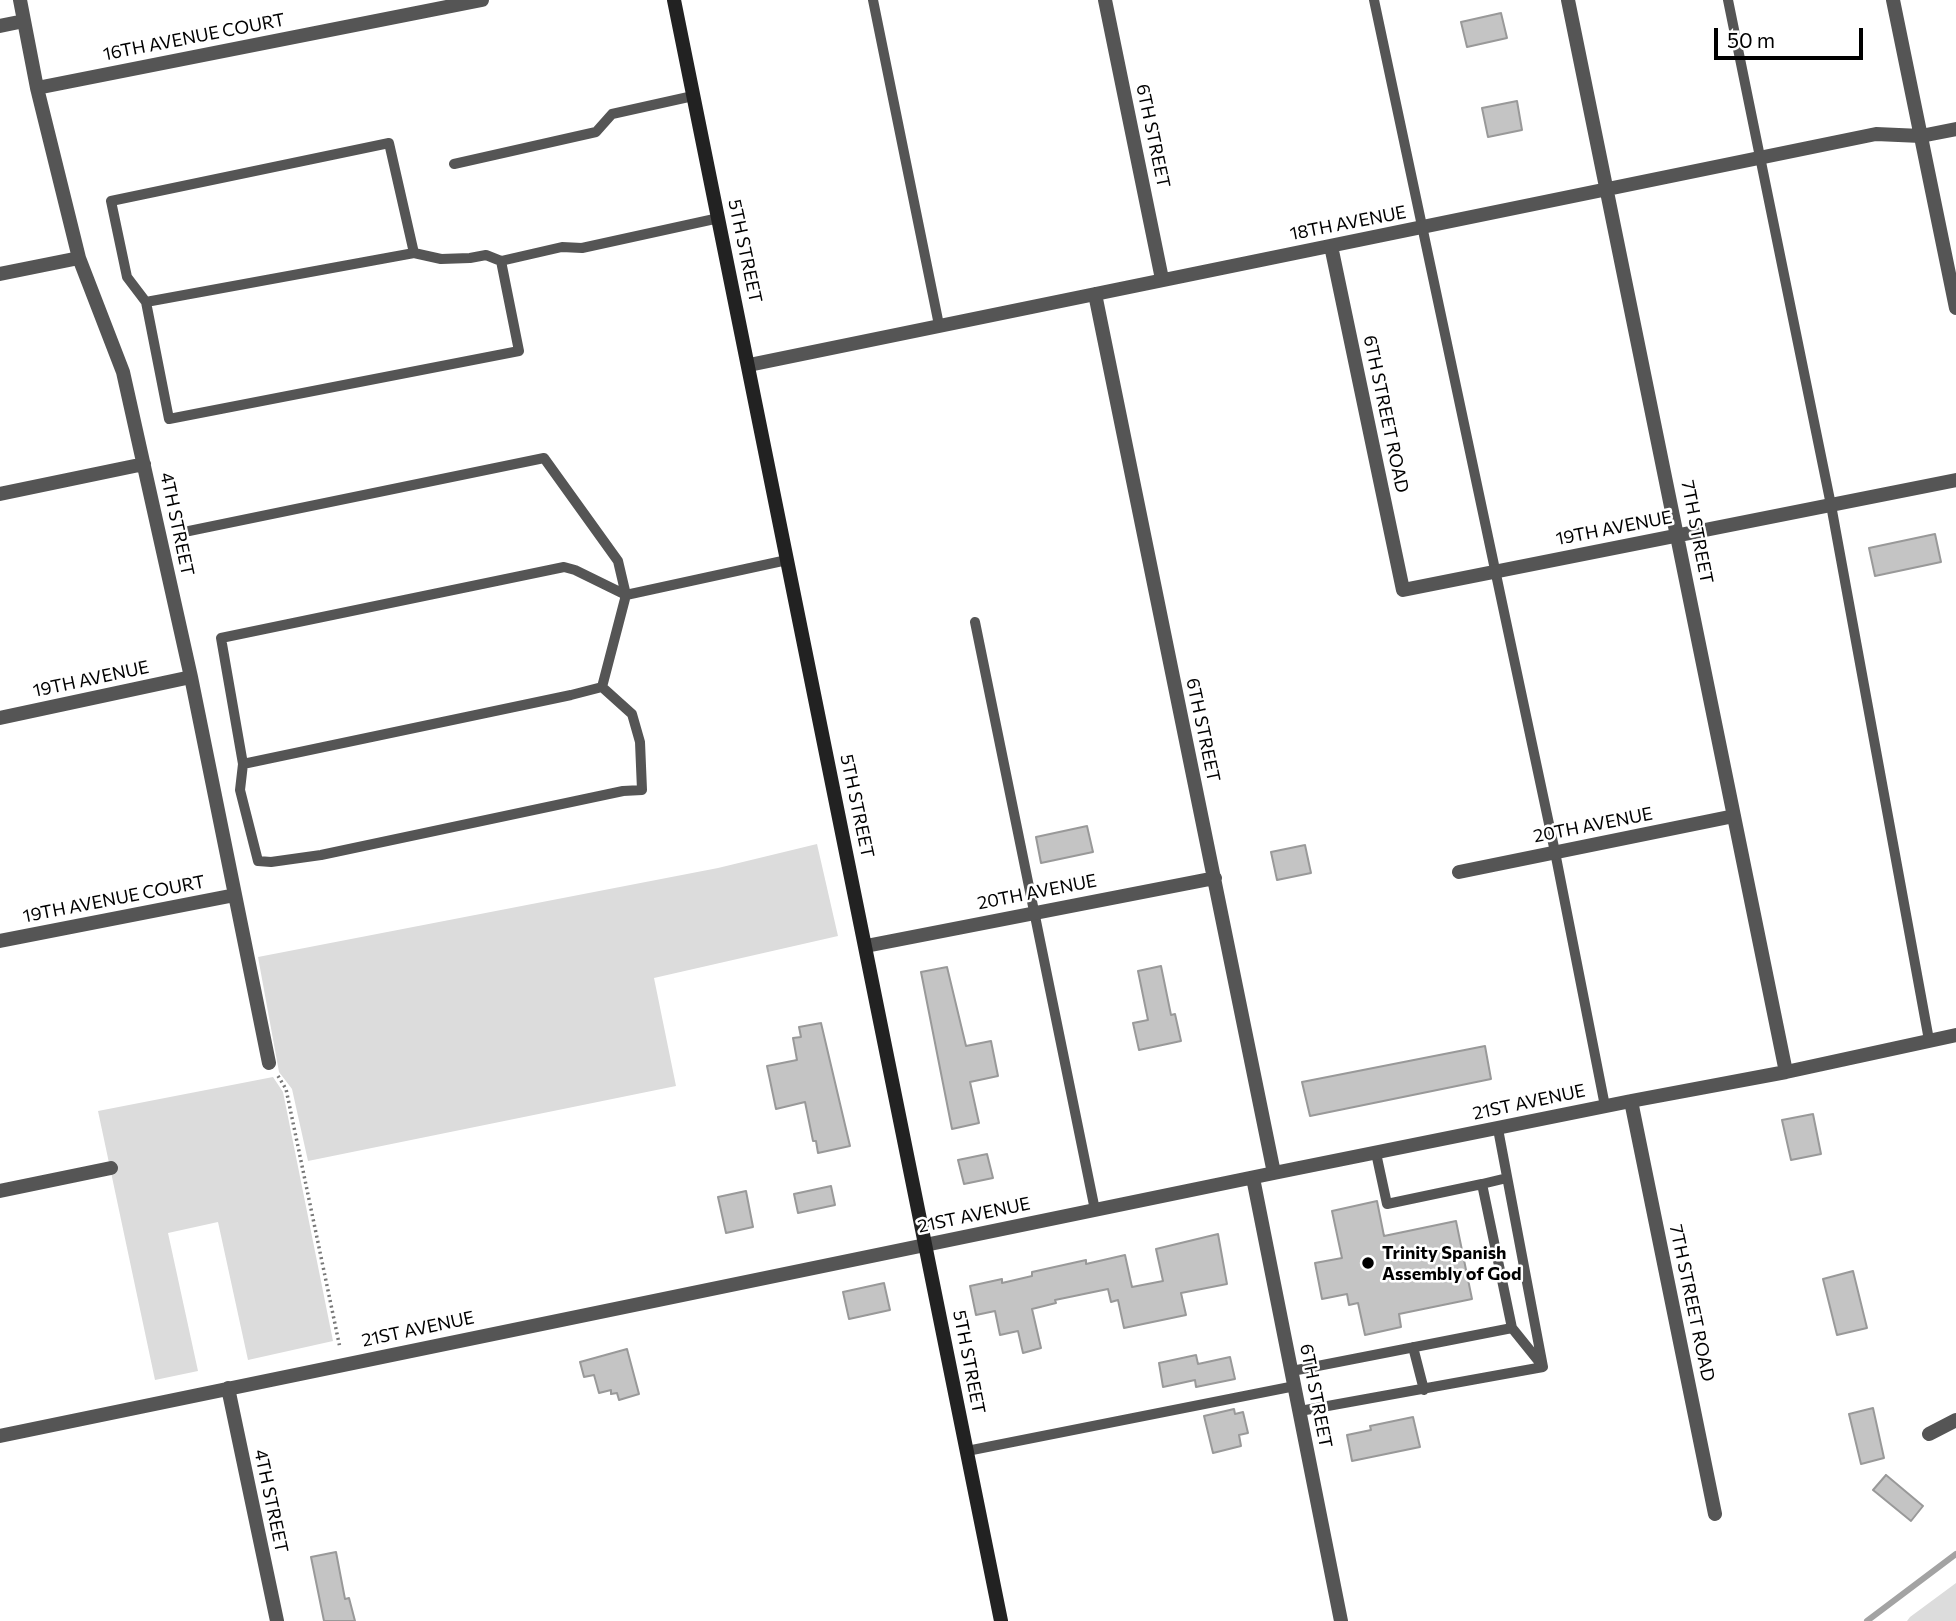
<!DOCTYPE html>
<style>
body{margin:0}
#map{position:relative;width:1956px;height:1621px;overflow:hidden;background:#fff;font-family:Commissioner,sans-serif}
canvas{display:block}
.scale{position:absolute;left:1714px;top:28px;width:149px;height:32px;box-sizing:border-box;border:4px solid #000;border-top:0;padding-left:9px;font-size:21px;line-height:24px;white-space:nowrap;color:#000;-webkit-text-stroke:5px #fff;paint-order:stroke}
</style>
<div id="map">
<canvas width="1956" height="1621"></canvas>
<div class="scale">50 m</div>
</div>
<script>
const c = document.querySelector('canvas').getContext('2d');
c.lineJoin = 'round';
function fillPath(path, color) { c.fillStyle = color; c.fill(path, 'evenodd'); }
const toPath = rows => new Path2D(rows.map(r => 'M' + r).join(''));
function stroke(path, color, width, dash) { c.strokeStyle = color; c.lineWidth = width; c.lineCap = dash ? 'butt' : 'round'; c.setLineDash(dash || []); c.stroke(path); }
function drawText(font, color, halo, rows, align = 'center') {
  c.font = font + ' Commissioner,sans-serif'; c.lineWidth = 5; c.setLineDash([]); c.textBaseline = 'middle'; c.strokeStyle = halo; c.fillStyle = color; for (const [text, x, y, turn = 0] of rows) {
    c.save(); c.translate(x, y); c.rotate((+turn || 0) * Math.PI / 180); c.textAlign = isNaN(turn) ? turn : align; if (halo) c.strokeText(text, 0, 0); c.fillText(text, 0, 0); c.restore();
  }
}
const green = toPath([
 [817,844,838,936,654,978,676,1086,308,1161,292,1089,279,1072,258,957,718,868],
 [273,1077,283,1092,333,1341,248,1360,218,1222,168,1233,198,1371,155,1380,98,1111],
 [1956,1583,1956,1621,1907,1621,1910,1617]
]);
const stream = toPath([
 [1867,1621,1956,1554]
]);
const building = toPath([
 [1501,13,1507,38,1467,47,1461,22,1501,13],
 [1517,101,1522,130,1488,137,1482,108,1517,101],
 [1935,534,1941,562,1875,576,1869,548,1935,534],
 [1087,826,1093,852,1041,863,1036,837,1087,826],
 [1305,845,1311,873,1277,880,1271,852,1305,845],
 [1161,966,1171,1015,1175,1014,1181,1041,1139,1050,1133,1023,1148,1020,1138,971,1161,966],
 [947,967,966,1046,991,1041,998,1076,970,1082,979,1123,952,1129,921,972,947,967],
 [821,1023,850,1146,818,1153,816,1141,813,1141,805,1102,776,1109,767,1066,797,1060,793,1038,801,1037,799,1027,821,1023],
 [1485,1046,1491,1079,1310,1116,1302,1082,1485,1046],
 [1813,1114,1821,1154,1791,1160,1782,1120,1813,1114],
 [987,1154,993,1178,964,1184,958,1160,987,1154],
 [831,1186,835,1205,798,1213,794,1194,831,1186],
 [746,1191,753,1227,726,1233,718,1197,746,1191],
 [1377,1201,1384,1236,1456,1221,1472,1299,1399,1314,1401,1327,1365,1335,1358,1303,1349,1305,1347,1294,1322,1299,1315,1263,1342,1258,1332,1211,1377,1201],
 [1218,1234,1227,1284,1181,1293,1186,1315,1124,1328,1118,1300,1111,1302,1108,1289,1055,1300,1056,1303,1032,1309,1041,1348,1023,1353,1018,1331,1000,1335,995,1311,976,1315,970,1286,1002,1279,1002,1283,1032,1276,1032,1272,1086,1260,1086,1264,1125,1255,1132,1287,1163,1281,1156,1249,1218,1234],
 [1853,1271,1867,1328,1837,1335,1823,1279,1853,1271],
 [884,1283,890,1310,849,1319,843,1292,884,1283],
 [627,1349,639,1394,619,1400,617,1393,611,1394,611,1390,599,1393,594,1375,584,1377,580,1362,627,1349],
 [1196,1355,1198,1364,1230,1357,1235,1379,1196,1387,1195,1380,1163,1387,1159,1363,1196,1355],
 [1873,1408,1884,1458,1861,1464,1849,1414,1873,1408],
 [1234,1409,1235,1414,1243,1412,1248,1433,1239,1435,1241,1446,1213,1453,1204,1416,1234,1409],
 [1413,1417,1420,1447,1352,1461,1347,1435,1371,1430,1370,1426,1413,1417],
 [1886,1475,1923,1506,1911,1521,1873,1490,1886,1475],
 [336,1552,345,1599,349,1598,355,1621,324,1621,311,1557,336,1552]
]);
const path = toPath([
 [278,1076,286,1089,340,1348]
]);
const service = toPath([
 [873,0,939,325],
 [1374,0,1555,852,1605,1106],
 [1728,0,1831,505,1929,1040],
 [454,164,596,132,612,114,693,96],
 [501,261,562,247,582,248,719,218],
 [146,302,414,253,441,259,470,258,486,255,501,261,519,351,169,419,146,302,127,277,111,201,389,143,414,253],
 [189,531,544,458,618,561,626,595],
 [626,595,575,570,564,567,221,638,243,764,240,790,258,861,271,862,321,855,623,791,642,790,640,742,632,714,602,687,626,595,787,560],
 [975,622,1095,1210],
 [243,764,571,695,602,687],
 [1376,1153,1387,1204,1482,1184],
 [1512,1328,1541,1364],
 [1413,1347,1424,1390],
 [1292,1371,1512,1328,1482,1184,1507,1178],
 [1300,1411,1543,1367,1498,1129],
 [967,1451,1295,1386]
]);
const minor = toPath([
 [20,0,37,88,79,258,123,372,191,677,269,1063],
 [1105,0,1162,279],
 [1568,0,1786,1072],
 [1893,0,1956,308],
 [0,26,24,21],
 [37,88,482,0],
 [1331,246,1403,590,1956,480],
 [0,274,79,258],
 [1095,294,1274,1173],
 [749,365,1876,134,1921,136,1956,129],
 [0,494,144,464],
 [0,718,191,677],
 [1459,872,1734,816],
 [0,941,235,895],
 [866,946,1215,878],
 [1631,1101,1715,1514],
 [1253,1178,1341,1621],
 [0,1191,111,1168],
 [228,1388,277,1621],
 [1929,1434,1956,1420],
 [0,1436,1274,1173,1631,1101,1786,1072,1956,1035]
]);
const secondary = toPath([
 [674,0,1001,1621]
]);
const markers = [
 [1368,1263,7,"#000"]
];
const streetNames = [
 ["16TH AVENUE COURT",194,37,-11],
 ["6TH STREET",1153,136,78],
 ["18TH AVENUE",1348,223,-11],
 ["5TH STREET",745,251,78],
 ["6TH STREET ROAD",1386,414,78],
 ["4TH STREET",177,524,78],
 ["19TH AVENUE",1614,528,-11],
 ["7TH STREET",1697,532,79],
 ["19TH AVENUE",91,679,-12],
 ["6TH STREET",1203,730,78],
 ["5TH STREET",857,806,78],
 ["20TH AVENUE",1593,825,-11],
 ["20TH AVENUE",1037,892,-11],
 ["19TH AVENUE COURT",114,899,-11],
 ["21ST AVENUE",1529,1102,-12],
 ["21ST AVENUE",974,1215,-12],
 ["7TH STREET ROAD",1692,1303,78],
 ["21ST AVENUE",418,1329,-12],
 ["5TH STREET",969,1362,79],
 ["6TH STREET",1316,1396,79],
 ["4TH STREET",271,1501,78]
];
const poiNames = [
 ["Trinity Spanish",1382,1253],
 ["Assembly of God",1382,1274]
];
fillPath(green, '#dcdcdc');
stroke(stream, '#a3a3a3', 6);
fillPath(building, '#c4c4c4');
stroke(building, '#999', 2);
stroke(path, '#777', 3.5, [2, 3.5]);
stroke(service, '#555', 10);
stroke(minor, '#555', 14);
stroke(secondary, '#222', 14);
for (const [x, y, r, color] of markers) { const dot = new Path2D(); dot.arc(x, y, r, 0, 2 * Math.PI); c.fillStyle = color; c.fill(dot); stroke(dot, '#fff', 2.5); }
drawText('18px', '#000', '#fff', streetNames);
drawText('bold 18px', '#000', '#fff', poiNames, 'left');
</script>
